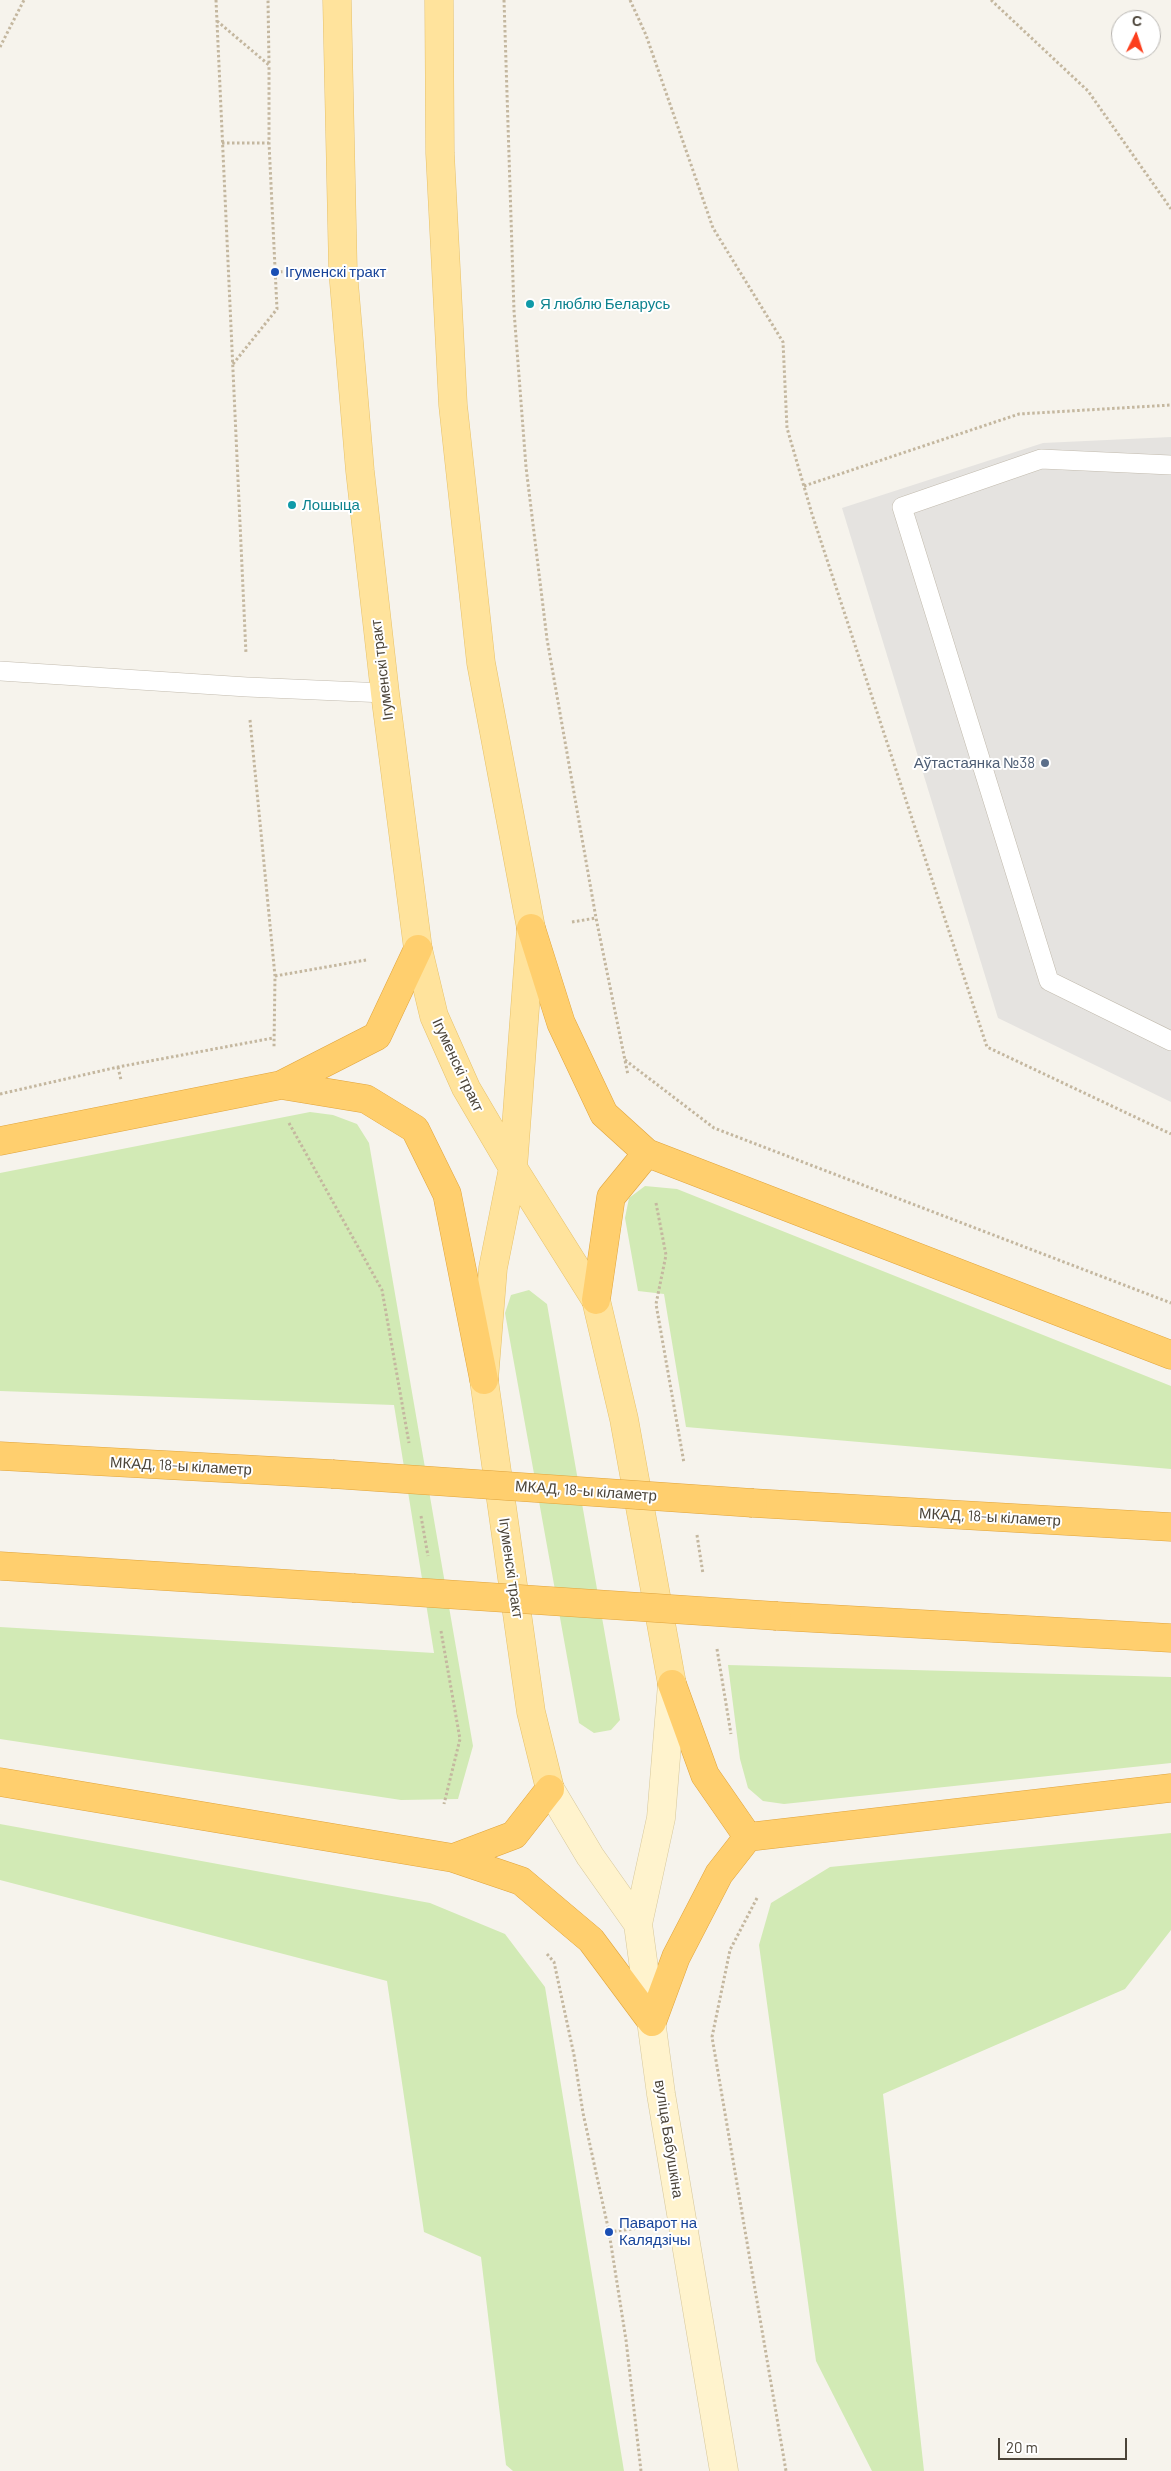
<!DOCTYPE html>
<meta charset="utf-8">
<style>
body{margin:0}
#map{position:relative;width:1171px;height:2471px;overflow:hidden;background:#f6f3ec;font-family:Barlow,sans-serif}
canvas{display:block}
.north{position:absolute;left:1111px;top:10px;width:50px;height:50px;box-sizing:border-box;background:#fff;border:1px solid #b7b4b0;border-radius:50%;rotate:4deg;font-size:14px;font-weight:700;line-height:20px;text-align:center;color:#4b4439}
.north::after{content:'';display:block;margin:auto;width:18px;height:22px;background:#fc3f1d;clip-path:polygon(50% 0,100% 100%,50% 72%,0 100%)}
.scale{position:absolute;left:998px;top:2438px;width:129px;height:22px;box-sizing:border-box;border:2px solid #4b4439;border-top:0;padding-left:6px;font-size:15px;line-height:18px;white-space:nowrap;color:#4b4439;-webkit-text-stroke:4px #fff;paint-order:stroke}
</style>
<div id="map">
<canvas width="1171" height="2471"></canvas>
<div class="north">С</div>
<div class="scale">20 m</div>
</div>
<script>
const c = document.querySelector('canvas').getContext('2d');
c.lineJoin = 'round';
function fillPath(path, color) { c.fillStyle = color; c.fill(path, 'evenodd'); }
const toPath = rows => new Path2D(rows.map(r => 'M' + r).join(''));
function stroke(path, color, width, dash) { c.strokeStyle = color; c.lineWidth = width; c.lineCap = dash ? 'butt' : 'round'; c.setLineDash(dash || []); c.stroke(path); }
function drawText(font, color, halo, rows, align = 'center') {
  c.font = font + ' Barlow,sans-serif'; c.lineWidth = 4; c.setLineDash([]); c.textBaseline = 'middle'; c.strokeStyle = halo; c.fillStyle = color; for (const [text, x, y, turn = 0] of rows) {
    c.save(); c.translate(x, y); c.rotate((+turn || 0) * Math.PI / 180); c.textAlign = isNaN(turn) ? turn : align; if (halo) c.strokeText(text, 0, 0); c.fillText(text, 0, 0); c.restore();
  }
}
const green = toPath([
 [310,1112,333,1115,357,1124,369,1143,473,1746,458,1799,401,1800,0,1739,0,1627,434,1653,394,1405,0,1391,0,1173],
 [645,1186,677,1189,1171,1386,1171,1469,686,1427,664,1294,638,1291,625,1218,629,1198],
 [529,1290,547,1304,620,1720,611,1730,594,1733,579,1723,505,1313,511,1295],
 [728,1665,1171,1677,1171,1763,784,1804,763,1801,748,1788,740,1759],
 [0,1824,430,1903,505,1934,545,1987,624,2471,513,2471,506,2465,481,2257,424,2232,387,1981,0,1880],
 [1171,1833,1171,1930,1125,1989,883,2094,924,2471,872,2471,816,2361,759,1945,771,1903,830,1867]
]);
const parking = toPath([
 [1171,437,1171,1102,998,1018,842,508,1043,443]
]);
const path = toPath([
 [216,0,246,654],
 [504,0,514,311,526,467,547,639,596,918,628,1075],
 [630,0,646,35,713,228,783,342,787,428,812,514,987,1047,1171,1134],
 [991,0,1088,91,1171,209],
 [217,21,269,65,268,0],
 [0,47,24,0],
 [222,143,269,143],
 [275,272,307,271],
 [233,364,277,309,269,143,269,65],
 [804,486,1019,414,1171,405],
 [250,720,275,976,274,1047],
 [572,922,596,918],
 [275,976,366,960],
 [625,1060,714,1128,1171,1303],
 [118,1067,121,1080],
 [0,1094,118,1067,273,1038],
 [289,1123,382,1290,409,1443],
 [656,1203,666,1255,656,1304,684,1463],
 [421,1516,428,1556],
 [697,1535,703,1574],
 [441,1631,460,1739,444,1804],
 [717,1649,731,1734],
 [757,1898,730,1950,712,2037,786,2471],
 [547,1954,554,1962,574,2055,583,2113,609,2232,626,2340,641,2471],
 [609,2232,646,2227]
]);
const lane = toPath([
 [1171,465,1041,459,902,507,1049,981,1171,1041],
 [0,671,247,687,385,693]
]);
const secondary = toPath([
 [672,1684,661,1818,638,1924,661,2094,724,2471],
 [550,1789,590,1856,638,1924]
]);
const primary = toPath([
 [337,0,343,271,360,471,385,693,418,949,434,1016,466,1088,513,1168,596,1300,624,1419,672,1684],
 [439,0,440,153,453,405,481,663,531,928,513,1168,493,1268,484,1380,531,1712,550,1789]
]);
const highway = toPath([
 [531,928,561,1023,604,1114,647,1153,1171,1355],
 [281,1085,366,1099,415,1129,447,1194,484,1380],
 [0,1141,281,1085,377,1036,418,949],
 [596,1300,611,1197,647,1153],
 [0,1456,332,1474],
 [753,1503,1171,1527],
 [0,1566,353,1588],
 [777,1616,1171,1638],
 [672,1684,705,1775,748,1837],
 [0,1782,453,1858,521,1881,591,1940,652,2022],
 [453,1858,514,1835,550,1789],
 [652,2022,676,1957,719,1874,748,1837,1171,1788]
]);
const highwayBridge = toPath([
 [332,1474,753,1503],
 [353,1588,777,1616]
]);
const markers = [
 [275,272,5,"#1a4fb4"],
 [530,304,5,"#0f9aa8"],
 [292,505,5,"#0f9aa8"],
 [1045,763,5,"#5c6f8a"],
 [609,2232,5,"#1a4fb4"]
];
const transitNames = [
 ["Ігуменскі тракт",285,272],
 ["Паварот на",619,2223],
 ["Калядзічы",619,2240]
];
const cultureNames = [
 ["Я люблю Беларусь",540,304],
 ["Лошыца",302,505]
];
const streetNames = [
 ["Ігуменскі тракт",382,670,-97],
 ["Ігуменскі тракт",458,1065,65],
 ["МКАД, 18-ы кіламетр",181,1466,3],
 ["МКАД, 18-ы кіламетр",586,1491,4],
 ["МКАД, 18-ы кіламетр",990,1517,3],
 ["Ігуменскі тракт",511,1568,82],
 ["вуліца Бабушкіна",669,2139,81]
];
const serviceNames = [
 ["Аўтастаянка №38",1035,763]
];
fillPath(green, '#d2eab5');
fillPath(parking, '#e5e3e0');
stroke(lane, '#c2bbae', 20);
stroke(secondary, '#d6c79b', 29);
stroke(primary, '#e6c16a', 29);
stroke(highway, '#e0a43c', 29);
stroke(path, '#c4b79f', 3, [2.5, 2.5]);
stroke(lane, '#fff', 19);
stroke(secondary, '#fff3cd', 28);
stroke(primary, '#ffe39c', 28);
stroke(highway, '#ffcf6e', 28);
stroke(highwayBridge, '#e0a43c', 29, []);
stroke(highwayBridge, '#ffcf6e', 28);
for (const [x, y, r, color] of markers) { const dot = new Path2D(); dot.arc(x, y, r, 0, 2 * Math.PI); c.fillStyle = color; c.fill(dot); stroke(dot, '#fff', 2); }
drawText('15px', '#164399', '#fff', transitNames, 'left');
drawText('15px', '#0d838f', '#fff', cultureNames, 'left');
drawText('15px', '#4b4439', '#fff', streetNames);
drawText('15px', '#4e5e75', '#fff', serviceNames, 'right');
</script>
